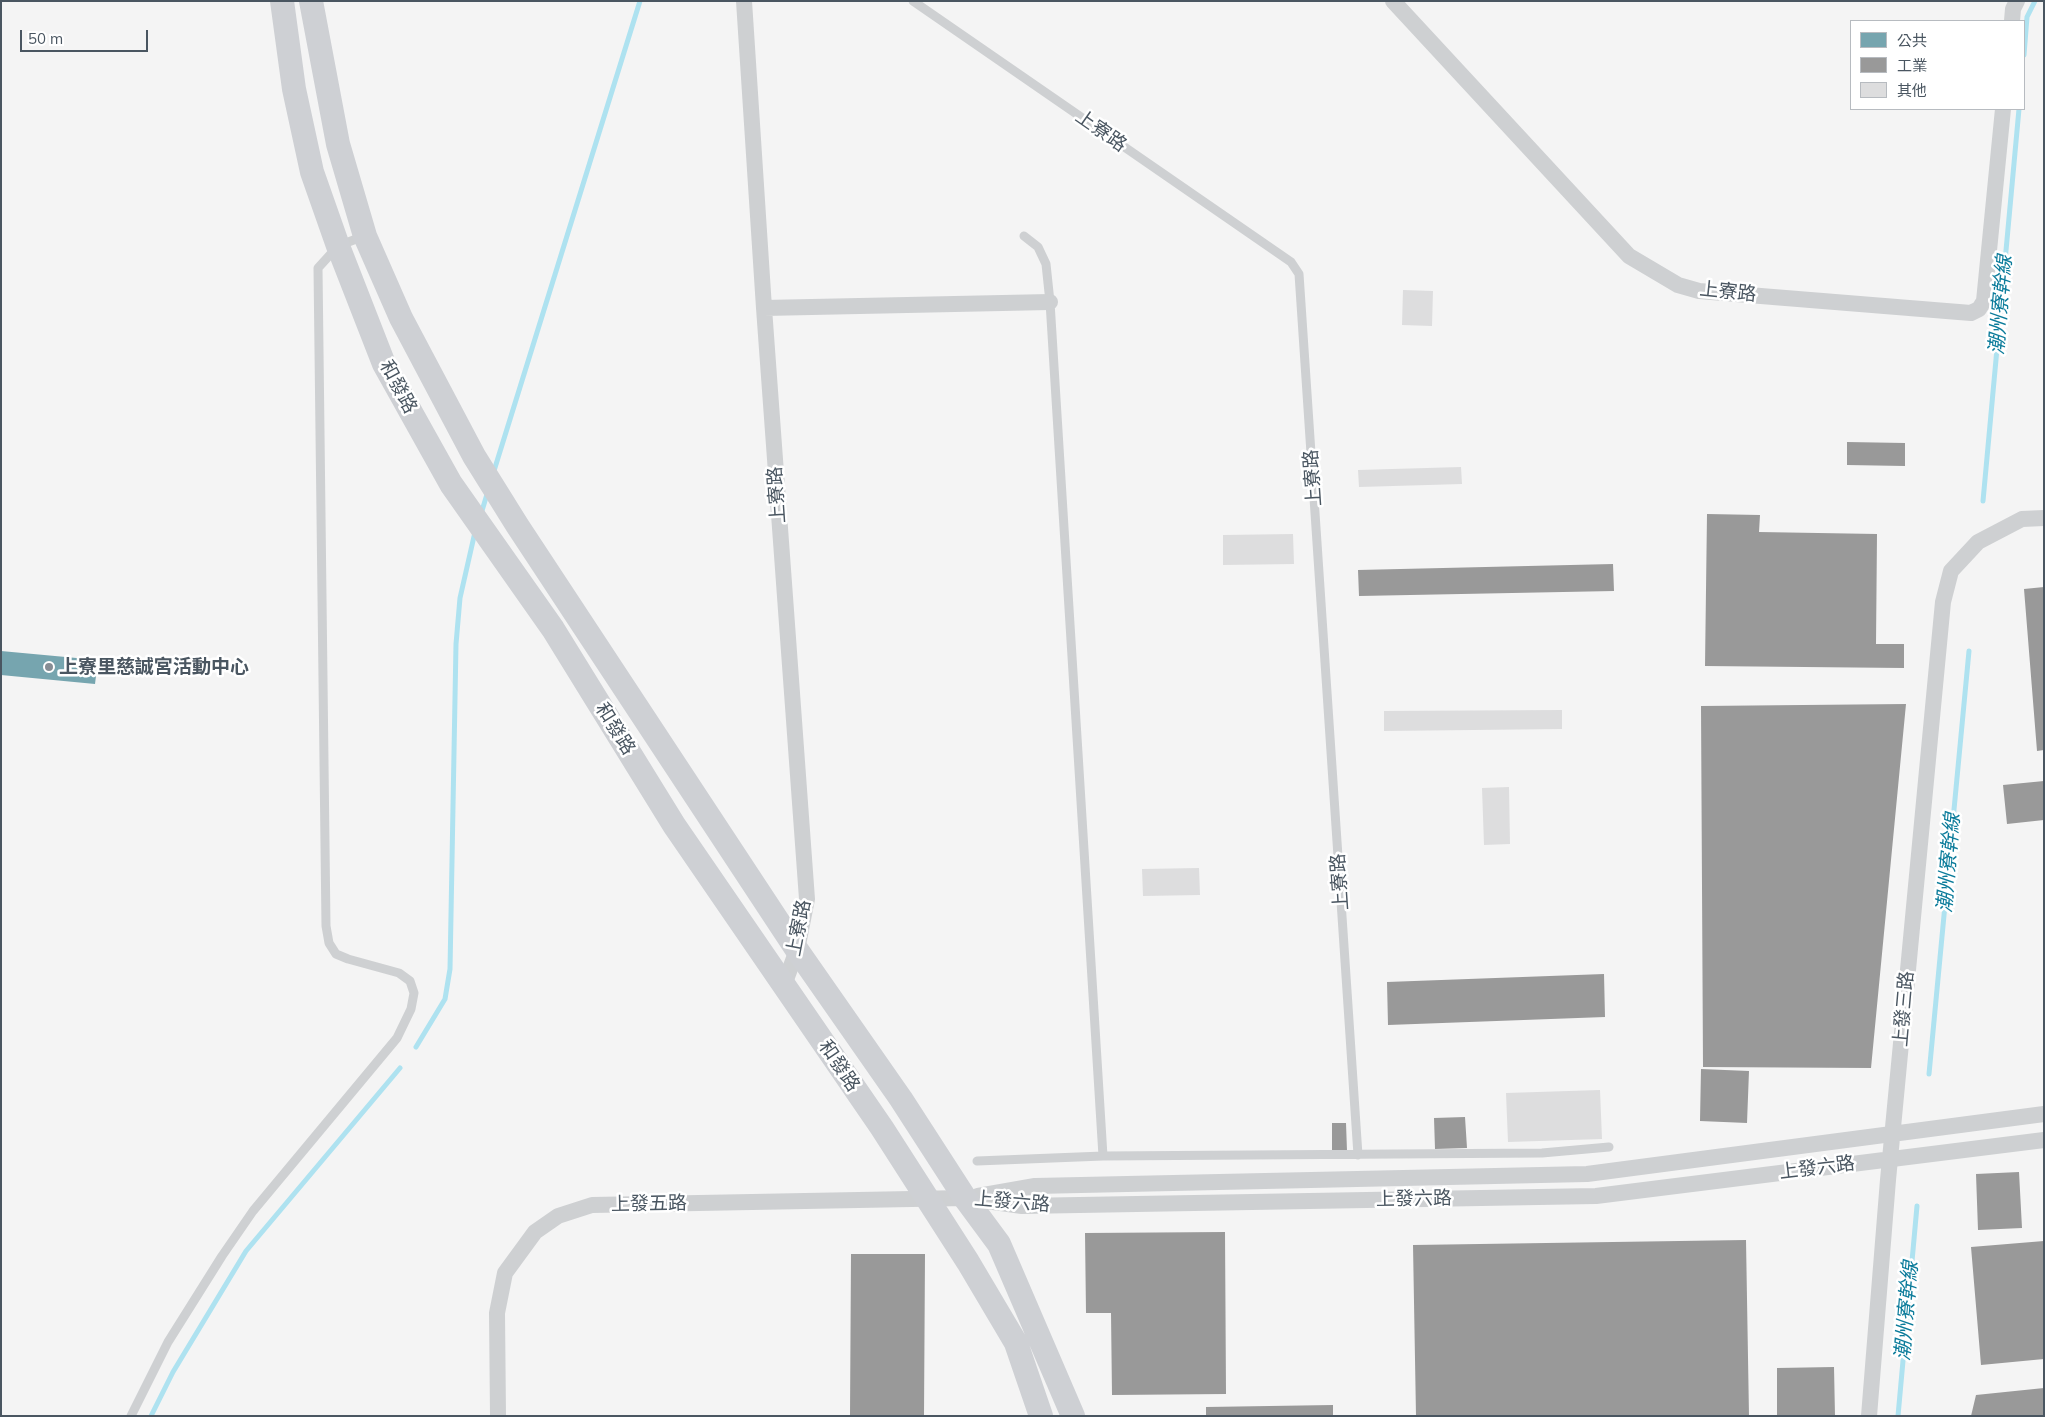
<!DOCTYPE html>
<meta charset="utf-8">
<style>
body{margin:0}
#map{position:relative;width:2045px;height:1417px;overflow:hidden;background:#f4f4f4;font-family:Mulish,"Noto Sans TC",sans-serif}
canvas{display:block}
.frame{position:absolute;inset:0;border:2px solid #4a5661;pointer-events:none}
.legend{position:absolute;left:1850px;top:20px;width:175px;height:90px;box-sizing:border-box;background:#fff;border:1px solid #b7bbc0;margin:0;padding:6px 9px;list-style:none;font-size:15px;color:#4a5661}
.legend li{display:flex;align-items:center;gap:10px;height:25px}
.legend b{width:25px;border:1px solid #b7bbc0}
.scale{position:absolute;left:20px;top:30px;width:128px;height:22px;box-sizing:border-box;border:2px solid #4a5661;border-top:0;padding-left:6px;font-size:15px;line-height:18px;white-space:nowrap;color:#4a5661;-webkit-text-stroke:4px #fff;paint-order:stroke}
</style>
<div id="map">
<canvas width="2045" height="1417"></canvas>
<div class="frame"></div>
<ul class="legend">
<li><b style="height:14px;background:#76a5af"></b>公共</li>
<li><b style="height:14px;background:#999"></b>工業</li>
<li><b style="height:14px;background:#ddddde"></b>其他</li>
</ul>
<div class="scale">50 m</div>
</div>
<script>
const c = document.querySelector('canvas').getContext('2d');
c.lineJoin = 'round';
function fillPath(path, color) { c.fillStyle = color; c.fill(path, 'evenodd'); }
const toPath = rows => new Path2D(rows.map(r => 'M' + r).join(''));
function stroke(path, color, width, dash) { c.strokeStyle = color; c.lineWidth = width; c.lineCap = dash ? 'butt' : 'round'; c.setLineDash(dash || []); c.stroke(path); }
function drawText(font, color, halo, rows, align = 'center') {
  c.font = font + ' Mulish,"Noto Sans TC",sans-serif'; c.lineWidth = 5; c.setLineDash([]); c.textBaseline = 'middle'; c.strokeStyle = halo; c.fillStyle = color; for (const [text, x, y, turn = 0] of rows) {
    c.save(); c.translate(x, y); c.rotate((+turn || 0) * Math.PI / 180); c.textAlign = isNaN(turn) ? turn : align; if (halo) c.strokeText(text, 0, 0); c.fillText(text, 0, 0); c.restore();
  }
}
const public = toPath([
 [1,651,98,660,95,684,1,675]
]);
const industry = toPath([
 [1847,442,1905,443,1905,466,1847,465],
 [1707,514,1760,515,1759,532,1877,534,1876,644,1904,644,1904,668,1705,666],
 [1613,564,1614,591,1359,596,1358,570],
 [2044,587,2044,750,2037,751,2024,589],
 [1906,704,1871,1068,1703,1067,1701,706],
 [2044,781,2044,820,2007,824,2003,785],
 [1604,974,1605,1017,1388,1025,1387,982],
 [1701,1069,1749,1071,1747,1123,1700,1121],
 [1465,1117,1467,1148,1435,1149,1434,1118],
 [1332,1123,1346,1123,1347,1151,1332,1151],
 [2019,1172,2022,1228,1978,1230,1976,1174],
 [1225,1232,1226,1394,1112,1395,1111,1313,1086,1313,1085,1233],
 [1746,1240,1749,1416,1416,1416,1413,1245],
 [2044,1241,2044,1359,1981,1365,1971,1247],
 [851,1254,925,1254,924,1415,850,1415],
 [1834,1367,1835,1416,1777,1416,1777,1368],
 [2044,1388,2044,1416,1971,1416,1976,1395],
 [1333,1405,1333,1416,1206,1416,1206,1407]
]);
const stream = toPath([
 [2024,55,2027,17,2035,1],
 [493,474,640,1],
 [1983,501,2019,109],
 [481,514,488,491],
 [416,1047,445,999,450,969,456,644,460,598,475,532],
 [1929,1074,1969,651],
 [151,1416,173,1372,246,1251,400,1068],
 [1898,1416,1917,1206]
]);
const building = toPath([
 [1403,290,1433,291,1432,326,1402,325],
 [1461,467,1462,484,1359,487,1358,470],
 [1293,534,1294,564,1223,565,1223,535],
 [1562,710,1562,729,1384,731,1384,711],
 [1509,787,1510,844,1484,845,1482,788],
 [1199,868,1200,895,1143,896,1142,869],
 [1600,1090,1602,1139,1508,1142,1506,1093]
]);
const lane = toPath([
 [913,1,1291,262,1299,274,1358,1155],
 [1024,236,1038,247,1046,264,1050,302,1103,1156],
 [977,1161,1103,1156,1542,1153,1609,1147],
 [131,1416,168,1342,222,1256,253,1211,397,1038,411,1009,414,993,410,981,399,973,348,959,336,954,329,943,326,926,318,268,338,246,364,236]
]);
const street = toPath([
 [744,1,764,308,807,899,797,950,784,985],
 [1393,1,1629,256,1678,285,1699,291,1971,313,1979,309,1984,301,2003,109],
 [2012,21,2013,9,2017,1],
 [764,308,1050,302],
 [978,1196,1035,1186,1587,1174,2044,1114],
 [498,1416,497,1313,505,1273,535,1232,558,1216,592,1205,965,1198,1022,1206,1596,1196,2044,1140],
 [1869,1416,1888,1180,1943,602,1951,571,1978,542,2022,519,2044,518]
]);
const secondary = toPath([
 [282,1,294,89,312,172,338,246,384,364,451,484,553,629,674,825,882,1128,968,1262,1016,1343,1041,1416],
 [311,1,338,144,365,236,401,318,474,456,517,525,797,950,901,1099,965,1198,999,1244,1073,1416]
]);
const markers = [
 [49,667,5,"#868d94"]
];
const streetNames = [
 ["上寮路",1101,131,35],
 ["上寮路",1728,292,6],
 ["和發路",398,387,62],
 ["上寮路",1313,478,-94],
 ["上寮路",777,495,-94],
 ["和發路",615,729,58],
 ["上寮路",1340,882,-94],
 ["上寮路",799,928,-79],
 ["上發三路",1904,1009,-85],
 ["和發路",839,1066,56],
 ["上發六路",1817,1168,-7],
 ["上發六路",1414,1199,-1],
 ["上發六路",1012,1202,5],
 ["上發五路",649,1204,-1]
];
const poiNames = [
 ["上寮里慈誠宮活動中心",59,667]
];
const waterNames = [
 ["潮州寮幹線",2001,305,-85],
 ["潮州寮幹線",1949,863,-85],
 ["潮州寮幹線",1907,1311,-85]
];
fillPath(public, '#76a5af');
fillPath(industry, '#999');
stroke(stream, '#aee2f0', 5);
fillPath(building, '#ddddde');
stroke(lane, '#ced0d2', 9);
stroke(street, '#ced0d2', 16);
stroke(secondary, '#ced0d4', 24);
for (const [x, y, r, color] of markers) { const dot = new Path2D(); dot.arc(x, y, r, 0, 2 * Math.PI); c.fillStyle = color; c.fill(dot); stroke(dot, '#fff', 2); }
drawText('19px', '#4a5661', '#fff', streetNames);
drawText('bold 19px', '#4a5661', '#fff', poiNames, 'left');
drawText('italic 20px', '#0c7c9b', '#fff', waterNames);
</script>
